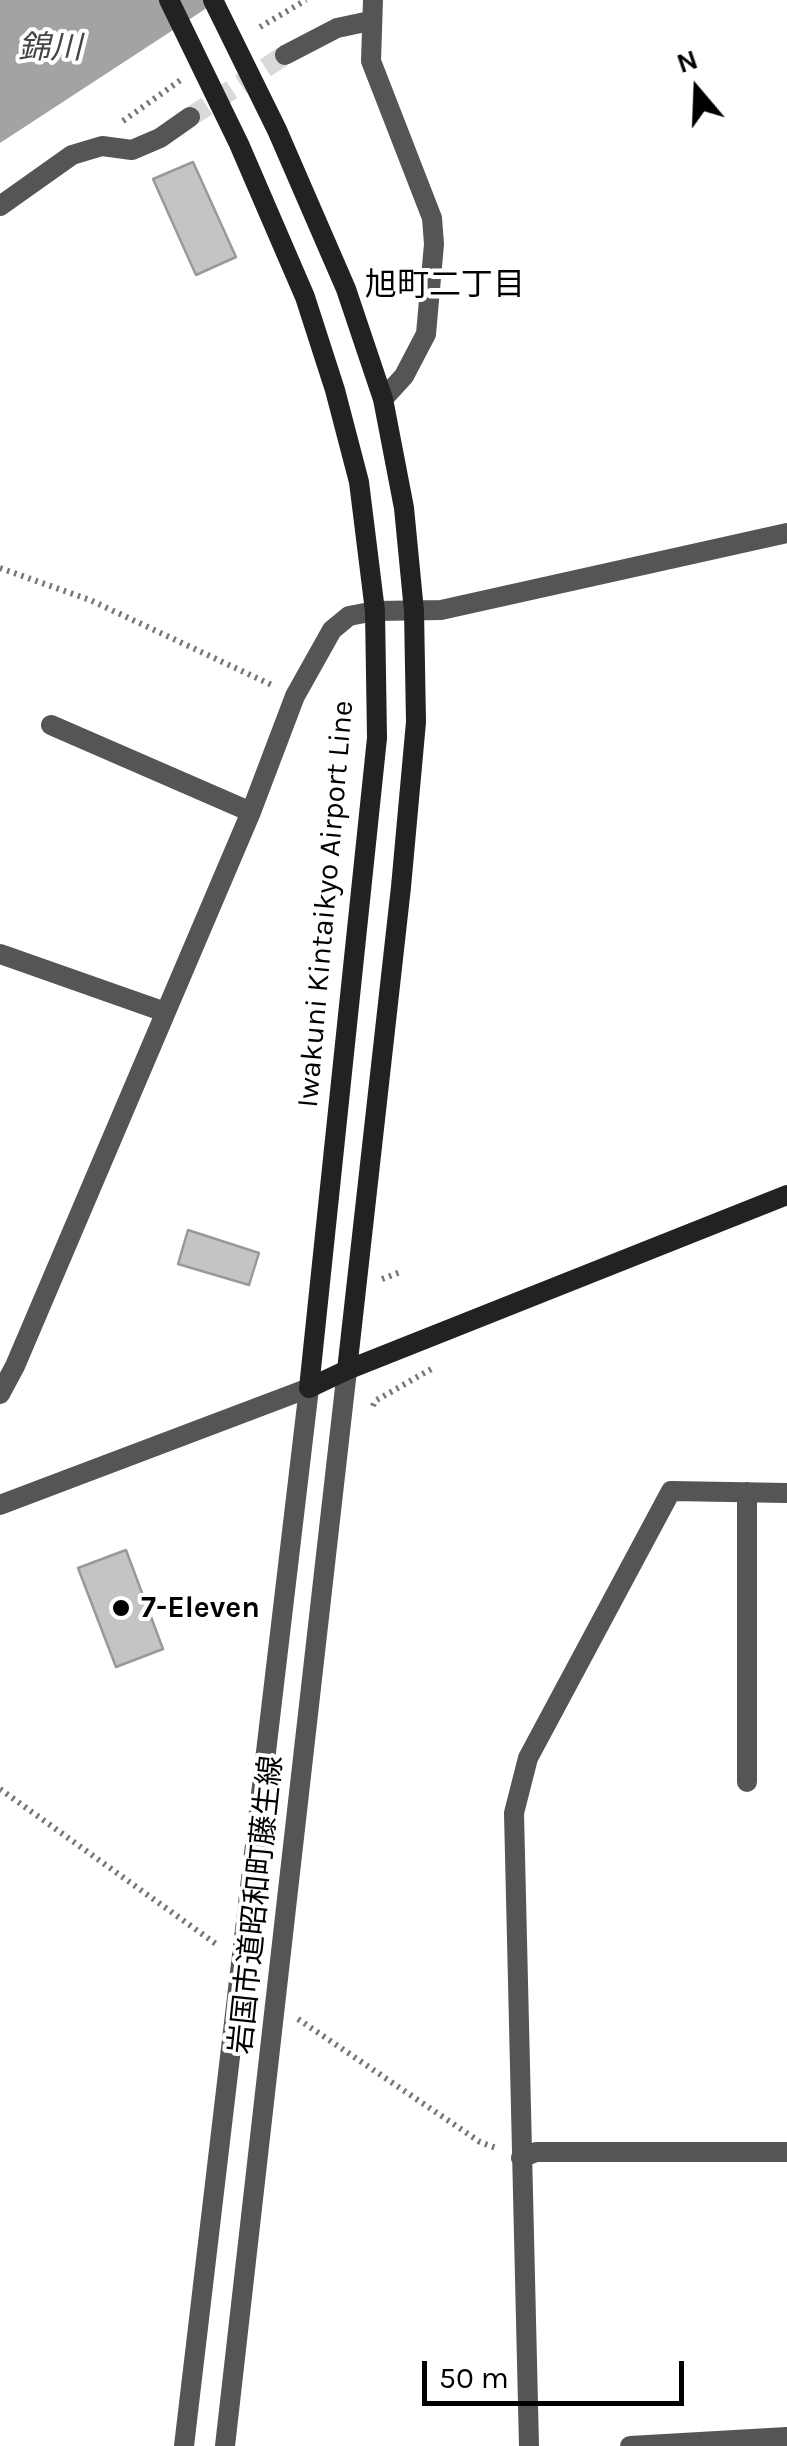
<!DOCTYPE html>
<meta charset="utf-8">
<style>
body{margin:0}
#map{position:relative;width:787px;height:2446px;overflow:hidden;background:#fff;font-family:Karla,sans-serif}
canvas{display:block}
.north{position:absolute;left:647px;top:40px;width:100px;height:100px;-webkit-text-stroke:8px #fff;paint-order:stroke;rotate:341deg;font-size:28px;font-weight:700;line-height:40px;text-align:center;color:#000}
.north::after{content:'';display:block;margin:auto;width:35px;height:45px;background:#000;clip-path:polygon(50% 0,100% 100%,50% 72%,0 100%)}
.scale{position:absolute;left:422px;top:2361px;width:262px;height:45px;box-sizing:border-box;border:5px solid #000;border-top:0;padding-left:12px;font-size:30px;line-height:35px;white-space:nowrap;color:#000;-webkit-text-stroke:8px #fff;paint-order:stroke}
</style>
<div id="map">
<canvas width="787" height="2446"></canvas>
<div class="north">N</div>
<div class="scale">50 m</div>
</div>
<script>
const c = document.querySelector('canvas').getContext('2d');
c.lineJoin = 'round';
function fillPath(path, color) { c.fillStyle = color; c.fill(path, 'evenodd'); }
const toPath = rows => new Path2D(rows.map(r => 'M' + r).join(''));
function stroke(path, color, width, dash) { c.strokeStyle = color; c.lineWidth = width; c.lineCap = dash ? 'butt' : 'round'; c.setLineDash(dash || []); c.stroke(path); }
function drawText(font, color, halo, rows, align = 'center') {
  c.font = font + ' Karla,"Noto Sans JP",sans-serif'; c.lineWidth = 8; c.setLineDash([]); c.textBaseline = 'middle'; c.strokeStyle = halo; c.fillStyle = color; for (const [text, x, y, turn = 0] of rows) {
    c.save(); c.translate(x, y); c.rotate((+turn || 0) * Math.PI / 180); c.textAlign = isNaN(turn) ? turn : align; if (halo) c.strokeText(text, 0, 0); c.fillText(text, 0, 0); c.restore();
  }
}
const water = toPath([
 [0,0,219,0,0,143]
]);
const building = toPath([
 [193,162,236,257,196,275,153,179,193,162],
 [188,1230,259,1253,249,1285,178,1264,188,1230],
 [126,1550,163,1649,116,1667,78,1568,126,1550]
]);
const minorTunnel = toPath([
 [190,117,285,55]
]);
const path = toPath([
 [260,27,306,0],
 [123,121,182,79],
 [0,568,90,600,274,686],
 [382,1279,403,1271],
 [373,1406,375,1401,433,1368],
 [0,1789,216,1944],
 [298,2019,480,2142,496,2148]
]);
const minor = toPath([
 [373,0,371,61,432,218,434,244,426,334,404,376,383,399],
 [285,55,337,28,370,21],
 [0,206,72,155,102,146,132,150,160,138,190,117],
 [51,725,251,812],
 [0,954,165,1012],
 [0,1394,15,1366,251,812,295,696,332,630,349,616,375,611,441,610,787,533],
 [747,1492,747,1782],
 [521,2158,536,2152,787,2152],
 [529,2446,514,1813,528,1758,671,1491,787,1493],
 [630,2446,787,2437]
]);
const tertiary = toPath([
 [0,1505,309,1388,184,2446],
 [225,2446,347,1370]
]);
const secondary = toPath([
 [169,0,239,144,305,297,335,390,359,482,375,611,377,738,309,1388],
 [213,0,277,130,346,289,383,399,404,508,414,611,416,722,401,887,347,1370],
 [309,1388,347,1370,787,1195]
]);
const markers = [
 [121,1608,10,"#000"]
];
const streetNames = [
 ["Iwakuni Kintaikyo Airport Line",326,904,-85],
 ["岩国市道昭和町藤生線",257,1905,-84]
];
const poiNames = [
 ["7-Eleven",141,1608]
];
const waterNames = [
 ["錦川",50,49]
];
const neighbourhoodNames = [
 ["旭町二丁目",445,286]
];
fillPath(water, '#a3a3a3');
fillPath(building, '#c4c4c4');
stroke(building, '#999', 2.5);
stroke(minorTunnel, '#d9d9d9', 20, [20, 10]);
stroke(path, '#777', 6, [2.5, 5]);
stroke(minor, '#555', 20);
stroke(tertiary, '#555', 20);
stroke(secondary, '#222', 20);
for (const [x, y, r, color] of markers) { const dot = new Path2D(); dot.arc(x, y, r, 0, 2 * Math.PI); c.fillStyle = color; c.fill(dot); stroke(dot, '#fff', 4); }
drawText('30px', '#000', '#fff', streetNames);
drawText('bold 30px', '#000', '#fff', poiNames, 'left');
drawText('italic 32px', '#444', '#fff', waterNames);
drawText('32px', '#000', '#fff', neighbourhoodNames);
</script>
